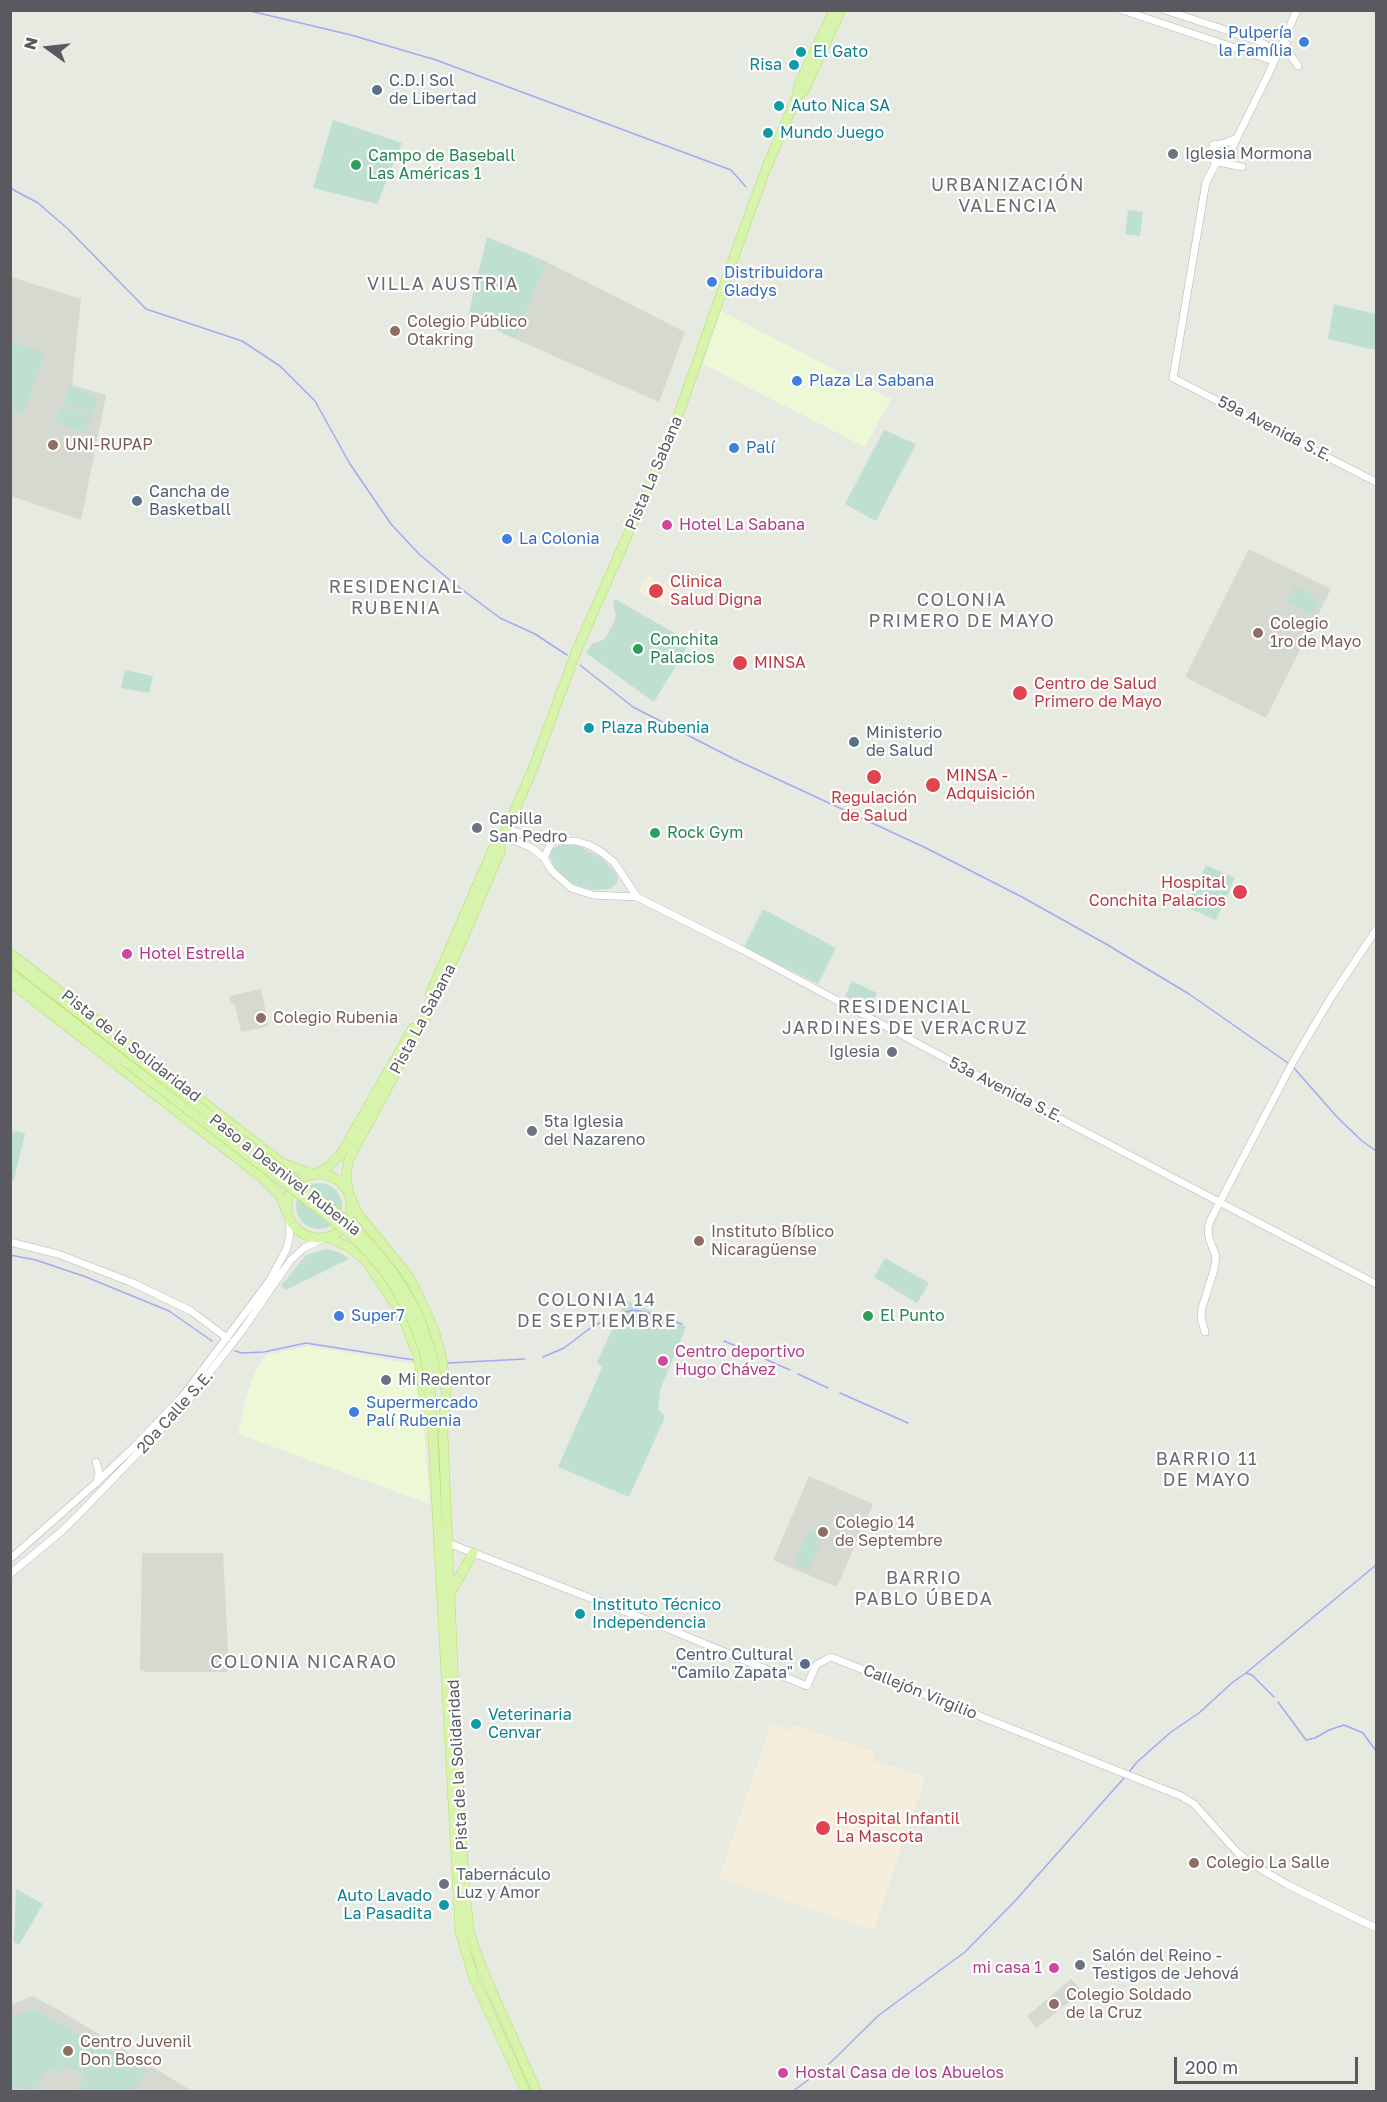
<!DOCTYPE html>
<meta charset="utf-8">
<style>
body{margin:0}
#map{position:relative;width:1387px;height:2102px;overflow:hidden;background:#e6eae0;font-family:"Golos Text",sans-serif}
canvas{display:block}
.frame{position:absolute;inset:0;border:12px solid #5a595f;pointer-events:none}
.north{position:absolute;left:18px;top:18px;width:60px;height:60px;-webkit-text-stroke:4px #fff;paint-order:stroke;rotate:285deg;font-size:16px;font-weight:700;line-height:24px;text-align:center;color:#5a595f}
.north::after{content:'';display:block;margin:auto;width:21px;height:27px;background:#5a595f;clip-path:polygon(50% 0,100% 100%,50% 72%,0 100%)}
.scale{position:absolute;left:1174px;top:2057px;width:184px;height:27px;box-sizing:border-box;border:3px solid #5a595f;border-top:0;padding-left:8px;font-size:18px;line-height:21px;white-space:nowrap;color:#5a595f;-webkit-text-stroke:4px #fff;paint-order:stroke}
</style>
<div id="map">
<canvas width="1387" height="2102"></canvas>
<div class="frame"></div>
<div class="north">N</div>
<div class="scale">200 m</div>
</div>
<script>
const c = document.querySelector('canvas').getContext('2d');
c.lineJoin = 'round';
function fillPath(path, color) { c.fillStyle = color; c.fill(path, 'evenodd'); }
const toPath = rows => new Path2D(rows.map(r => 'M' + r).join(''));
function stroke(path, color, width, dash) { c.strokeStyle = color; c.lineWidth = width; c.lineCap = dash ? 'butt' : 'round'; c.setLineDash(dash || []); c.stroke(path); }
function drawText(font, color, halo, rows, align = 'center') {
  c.font = font + ' "Golos Text",sans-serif'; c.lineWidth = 4.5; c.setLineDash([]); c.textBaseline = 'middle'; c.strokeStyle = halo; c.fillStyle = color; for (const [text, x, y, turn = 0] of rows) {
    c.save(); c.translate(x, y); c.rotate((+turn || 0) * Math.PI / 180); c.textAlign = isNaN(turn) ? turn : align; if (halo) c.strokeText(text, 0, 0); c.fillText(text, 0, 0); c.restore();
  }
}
const commercial = toPath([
 [721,311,891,399,865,447,703,364],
 [309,1346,419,1365,430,1504,238,1434,246,1397,256,1370,266,1355]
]);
const education = toPath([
 [547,262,685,332,659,402,515,339],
 [11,277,81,299,72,385,106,395,81,520,11,496],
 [1249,549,1331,589,1266,718,1185,677],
 [261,989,269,1026,241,1032,235,1004,230,1003,229,996],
 [809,1476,873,1504,837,1587,773,1560],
 [142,1553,223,1553,229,1669,227,1672,146,1672,140,1669],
 [1071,1979,1083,1991,1036,2028,1027,2016],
 [32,1996,59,2010,192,2091,11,2092,11,2005]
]);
const medical = toPath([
 [647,575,674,590,664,607,638,592],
 [771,1724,789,1730,793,1725,875,1752,872,1760,926,1777,874,1930,719,1878]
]);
const green = toPath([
 [333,120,402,143,377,204,313,188],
 [1128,210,1143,212,1140,236,1125,234],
 [487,237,547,262,515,339,468,316],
 [1334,304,1376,314,1376,350,1328,339],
 [11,341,45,353,23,414,11,410],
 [70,386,99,397,91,415,63,404],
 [61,406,91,417,85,433,55,422],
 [884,430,916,444,876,521,845,504],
 [1294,586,1319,600,1311,615,1286,601],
 [615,599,690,642,654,702,586,653,592,644,605,639,613,624,616,616,613,603],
 [125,670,153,676,149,693,121,688],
 [562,844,579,846,602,858,615,872,618,878,617,883,610,889,594,890,578,886,567,880,555,868,550,857,552,849],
 [1206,865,1235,878,1216,920,1186,907],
 [763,909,836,948,818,984,744,947],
 [852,981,877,993,869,1008,845,996],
 [11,1131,25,1133,14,1180,11,1179],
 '296 1206a23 23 0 1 1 46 0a23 23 0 1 1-46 0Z',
 [326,1249,341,1253,349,1259,286,1290,281,1286,306,1255],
 [885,1258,929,1283,917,1303,874,1277],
 [626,1300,686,1327,660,1390,658,1409,665,1417,629,1497,558,1467,602,1368,597,1362],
 [809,1530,823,1536,808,1570,794,1564],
 [16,1889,43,1904,19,1945,14,1942],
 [34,2009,147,2071,133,2091,75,2091,86,2077,67,2066,57,2073,49,2067,35,2091,27,2091,11,2084,11,2017]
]);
const stream = toPath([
 [246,10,351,35,436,60,731,170,746,187],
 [10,188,38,203,68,229,146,309,242,341,280,366,315,401,350,464,391,524,419,554,452,582,500,618,535,634,567,655],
 [580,665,633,707,734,759,926,848,1022,897,1106,944,1189,994,1288,1063],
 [1294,1068,1337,1117,1361,1140,1376,1151],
 [10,1255,36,1260,86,1277,169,1311,212,1341],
 [724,1341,753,1353],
 [235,1351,242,1353,264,1352,306,1343,414,1360],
 [543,1357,564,1348,589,1329,612,1316,633,1310,657,1315,682,1324],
 [765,1359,790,1370],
 [448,1363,524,1359],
 [798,1374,828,1388],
 [840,1393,908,1423],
 [1246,1673,1376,1565],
 [1278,1702,1306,1740,1315,1738,1329,1730,1344,1725,1363,1733,1376,1751],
 [1129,1772,1137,1762,1171,1732,1199,1713,1233,1682,1246,1673,1252,1675,1274,1697],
 [792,2092,827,2066,879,2015,965,1952,1015,1901,1124,1778]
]);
const tertiary = toPath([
 [1122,10,1274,61],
 [1165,10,1259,41,1278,52],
 [1297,10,1268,75,1229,154,1215,165,1206,182,1173,378,1376,482],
 [1284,38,1289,53,1298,66],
 [1219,162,1242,167],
 [1215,165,1213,145,1225,143,1237,138],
 [507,829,544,841,576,841,589,845,600,851,614,862,637,897],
 [504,836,532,848,544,858,552,871,571,888,593,895,637,897,737,947,986,1080,1376,1284],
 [544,858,552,841],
 [10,1242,58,1254,133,1283,191,1311,227,1338],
 [1205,1332,1201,1318,1202,1308,1214,1270,1216,1257,1209,1238,1208,1228,1211,1219,1294,1060,1330,999,1376,930],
 [96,1462,99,1472,97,1482],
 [448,1543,642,1618,807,1686,816,1665,831,1657,1181,1796,1194,1804,1237,1852,1249,1862,1288,1885,1376,1928],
 [10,1559,97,1482,138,1443,183,1396,270,1280,287,1248,290,1234,289,1218],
 [10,1574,62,1531,83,1510,187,1402,244,1328,290,1261,304,1248,324,1238]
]);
const primary = toPath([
 [796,98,804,91,841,10],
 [10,953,282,1163,313,1174],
 [17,965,131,1054],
 [10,973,124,1061],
 [10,982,260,1176,280,1196,289,1217],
 [430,994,493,849,501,842],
 '287 1206a32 32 0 1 1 64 0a32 32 0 1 1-64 0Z',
 [316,1174,329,1166,341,1154,413,1028],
 [349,1194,346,1176,349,1159,430,1009,462,941,500,852,501,842,532,771,576,652,651,482,678,416,745,226,766,169,796,98,800,82,834,10],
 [350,1196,358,1214,406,1273,415,1288,434,1329,442,1359,446,1391,443,1433,456,1736,464,1879,469,1930,476,1952,490,1987,537,2092],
 [328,1237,349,1247,367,1262,400,1312,418,1355,427,1420],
 [430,1384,460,1931,474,1979,526,2092],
 [451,1592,473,1553]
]);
const primaryBridge = toPath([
 [131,1054,342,1217,373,1247,398,1279,417,1312,430,1347,438,1383],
 [124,1061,325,1214,360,1243,388,1276,409,1312,424,1351,430,1384]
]);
const markers = [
 [1304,42,6,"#3f7fe0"],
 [801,52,6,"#0f9aa8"],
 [794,65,6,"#0f9aa8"],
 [377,90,6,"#5c6f8a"],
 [779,106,6,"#0f9aa8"],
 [768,133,6,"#0f9aa8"],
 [1173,154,6,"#6b7280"],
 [356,165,6,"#2e9e5b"],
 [712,282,6,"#3f7fe0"],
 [395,331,6,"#8d6e63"],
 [797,381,6,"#3f7fe0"],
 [53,445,6,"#8d6e63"],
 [734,448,6,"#3f7fe0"],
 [137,501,6,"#5c6f8a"],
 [667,525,6,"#d1479c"],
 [507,539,6,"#3f7fe0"],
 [656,591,8,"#e0444e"],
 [1258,633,6,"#8d6e63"],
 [638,649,6,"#2e9e5b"],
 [740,663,8,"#e0444e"],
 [1020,693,8,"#e0444e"],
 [589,728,6,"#0f9aa8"],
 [854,742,6,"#5c6f8a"],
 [874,777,8,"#e0444e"],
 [933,785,8,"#e0444e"],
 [477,828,6,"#6b7280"],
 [655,833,6,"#2e9e5b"],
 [1240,892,8,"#e0444e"],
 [127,954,6,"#d1479c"],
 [261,1018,6,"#8d6e63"],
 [892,1052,6,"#6b7280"],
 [532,1131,6,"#6b7280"],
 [699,1241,6,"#8d6e63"],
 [339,1316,6,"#3f7fe0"],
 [868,1316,6,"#2e9e5b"],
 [663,1361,6,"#d1479c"],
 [386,1380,6,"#6b7280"],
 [354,1412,6,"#3f7fe0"],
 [823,1532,6,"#8d6e63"],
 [580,1614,6,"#0f9aa8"],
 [805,1664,6,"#5c6f8a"],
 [476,1724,6,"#0f9aa8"],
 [823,1828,8,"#e0444e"],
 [1194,1863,6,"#8d6e63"],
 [444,1884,6,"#6b7280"],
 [444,1905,6,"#0f9aa8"],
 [1080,1965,6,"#6b7280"],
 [1054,1968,6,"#d1479c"],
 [1054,2004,6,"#8d6e63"],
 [68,2051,6,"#8d6e63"],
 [783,2073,6,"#d1479c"]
];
const shopNames = [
 ["Pulpería",1292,33,"right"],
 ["la Família",1292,51,"right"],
 ["Distribuidora",724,273],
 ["Gladys",724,291],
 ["Plaza La Sabana",809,381],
 ["Palí",746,448],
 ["La Colonia",519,539],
 ["Super7",351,1316],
 ["Supermercado",366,1403],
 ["Palí Rubenia",366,1421]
];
const cultureNames = [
 ["El Gato",813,52],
 ["Risa",782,65,"right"],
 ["Auto Nica SA",791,106],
 ["Mundo Juego",780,133],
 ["Plaza Rubenia",601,728],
 ["Instituto Técnico",592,1605],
 ["Independencia",592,1623],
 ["Veterinaria",488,1715],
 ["Cenvar",488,1733],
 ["Auto Lavado",432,1896,"right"],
 ["La Pasadita",432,1914,"right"]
];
const serviceNames = [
 ["C.D.I Sol",389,81],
 ["de Libertad",389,99],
 ["Cancha de",149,492],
 ["Basketball",149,510],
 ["Ministerio",866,733],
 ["de Salud",866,751],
 ["Centro Cultural",793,1655,"right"],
 ["\"Camilo Zapata\"",793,1673,"right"]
];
const worshipNames = [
 ["Iglesia Mormona",1185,154],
 ["Capilla",489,819],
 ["San Pedro",489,837],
 ["Iglesia",880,1052,"right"],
 ["5ta Iglesia",544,1122],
 ["del Nazareno",544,1140],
 ["Mi Redentor",398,1380],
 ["Tabernáculo",456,1875],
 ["Luz y Amor",456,1893],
 ["Salón del Reino -",1092,1956],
 ["Testigos de Jehová",1092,1974]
];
const leisureNames = [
 ["Campo de Baseball",368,156],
 ["Las Américas 1",368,174],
 ["Conchita",650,640],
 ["Palacios",650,658],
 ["Rock Gym",667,833],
 ["El Punto",880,1316]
];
const educationNames = [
 ["Colegio Público",407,322],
 ["Otakring",407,340],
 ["UNI-RUPAP",65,445],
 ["Colegio",1270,624],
 ["1ro de Mayo",1270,642],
 ["Colegio Rubenia",273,1018],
 ["Instituto Bíblico",711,1232],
 ["Nicaragüense",711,1250],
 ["Colegio 14",835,1523],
 ["de Septembre",835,1541],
 ["Colegio La Salle",1206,1863],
 ["Colegio Soldado",1066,1995],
 ["de la Cruz",1066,2013],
 ["Centro Juvenil",80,2042],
 ["Don Bosco",80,2060]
];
const streetNames = [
 ["59a Avenida S.E.",1275,429,27],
 ["Pista La Sabana",654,473,-67],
 ["Pista La Sabana",423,1019,-62],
 ["Pista de la Solidaridad",131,1046,38],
 ["53a Avenida S.E.",1006,1090,27],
 ["Paso a Desnivel Rubenia",285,1175,38],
 ["20a Calle S.E.",175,1412,-48],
 ["Callejón Virgilio",920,1692,22],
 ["Pista de la Solidaridad",458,1765,-93]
];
const hotelNames = [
 ["Hotel La Sabana",679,525],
 ["Hotel Estrella",139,954],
 ["Centro deportivo",675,1352],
 ["Hugo Chávez",675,1370],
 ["mi casa 1",1042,1968,"right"],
 ["Hostal Casa de los Abuelos",795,2073]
];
const healthNames = [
 ["Clinica",670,582],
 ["Salud Digna",670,600],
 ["MINSA",754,663],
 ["Centro de Salud",1034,684],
 ["Primero de Mayo",1034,702],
 ["MINSA -",946,776],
 ["Adquisición",946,794],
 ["Regulación",874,798,"center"],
 ["de Salud",874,816,"center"],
 ["Hospital",1226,883,"right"],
 ["Conchita Palacios",1226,901,"right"],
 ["Hospital Infantil",836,1819],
 ["La Mascota",836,1837]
];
const neighbourhoodNames = [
 ["URBANIZACIÓN",1008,185],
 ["VALENCIA",1008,206],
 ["VILLA AUSTRIA",443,284],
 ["RESIDENCIAL",396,587],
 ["RUBENIA",396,608],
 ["COLONIA",962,600],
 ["PRIMERO DE MAYO",962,621],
 ["RESIDENCIAL",905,1007],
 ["JARDINES DE VERACRUZ",905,1028],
 ["COLONIA 14",597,1300],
 ["DE SEPTIEMBRE",597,1321],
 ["BARRIO 11",1207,1459],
 ["DE MAYO",1207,1480],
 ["BARRIO",924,1578],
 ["PABLO ÚBEDA",924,1599],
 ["COLONIA NICARAO",304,1662]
];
fillPath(commercial, '#edf8d7');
fillPath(education, '#d6d9cf');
fillPath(medical, '#f6eedd');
fillPath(green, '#bfdfd1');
stroke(stream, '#a7a7f3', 1.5);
stroke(tertiary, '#b7b6bb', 8);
stroke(primary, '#bbde65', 10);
stroke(tertiary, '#fff', 7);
stroke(primary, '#d6f4ab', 9);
stroke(primaryBridge, '#bbde65', 10, []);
stroke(primaryBridge, '#d6f4ab', 9);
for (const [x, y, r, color] of markers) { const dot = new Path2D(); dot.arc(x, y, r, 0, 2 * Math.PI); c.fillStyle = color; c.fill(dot); stroke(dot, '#fff', 2); }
drawText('16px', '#366cbe', '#fff', shopNames, 'left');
drawText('16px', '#0d838f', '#fff', cultureNames, 'left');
drawText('16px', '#4e5e75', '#fff', serviceNames, 'left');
drawText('16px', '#5b616d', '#fff', worshipNames, 'left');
drawText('16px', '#27864d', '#fff', leisureNames, 'left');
drawText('16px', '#785e54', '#fff', educationNames, 'left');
drawText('16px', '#5a595f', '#fff', streetNames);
drawText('16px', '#b23c85', '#fff', hotelNames, 'left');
drawText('16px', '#be3a42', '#fff', healthNames, 'left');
c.letterSpacing = '1.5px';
drawText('18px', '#6a6a71', '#fff', neighbourhoodNames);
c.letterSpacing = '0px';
</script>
